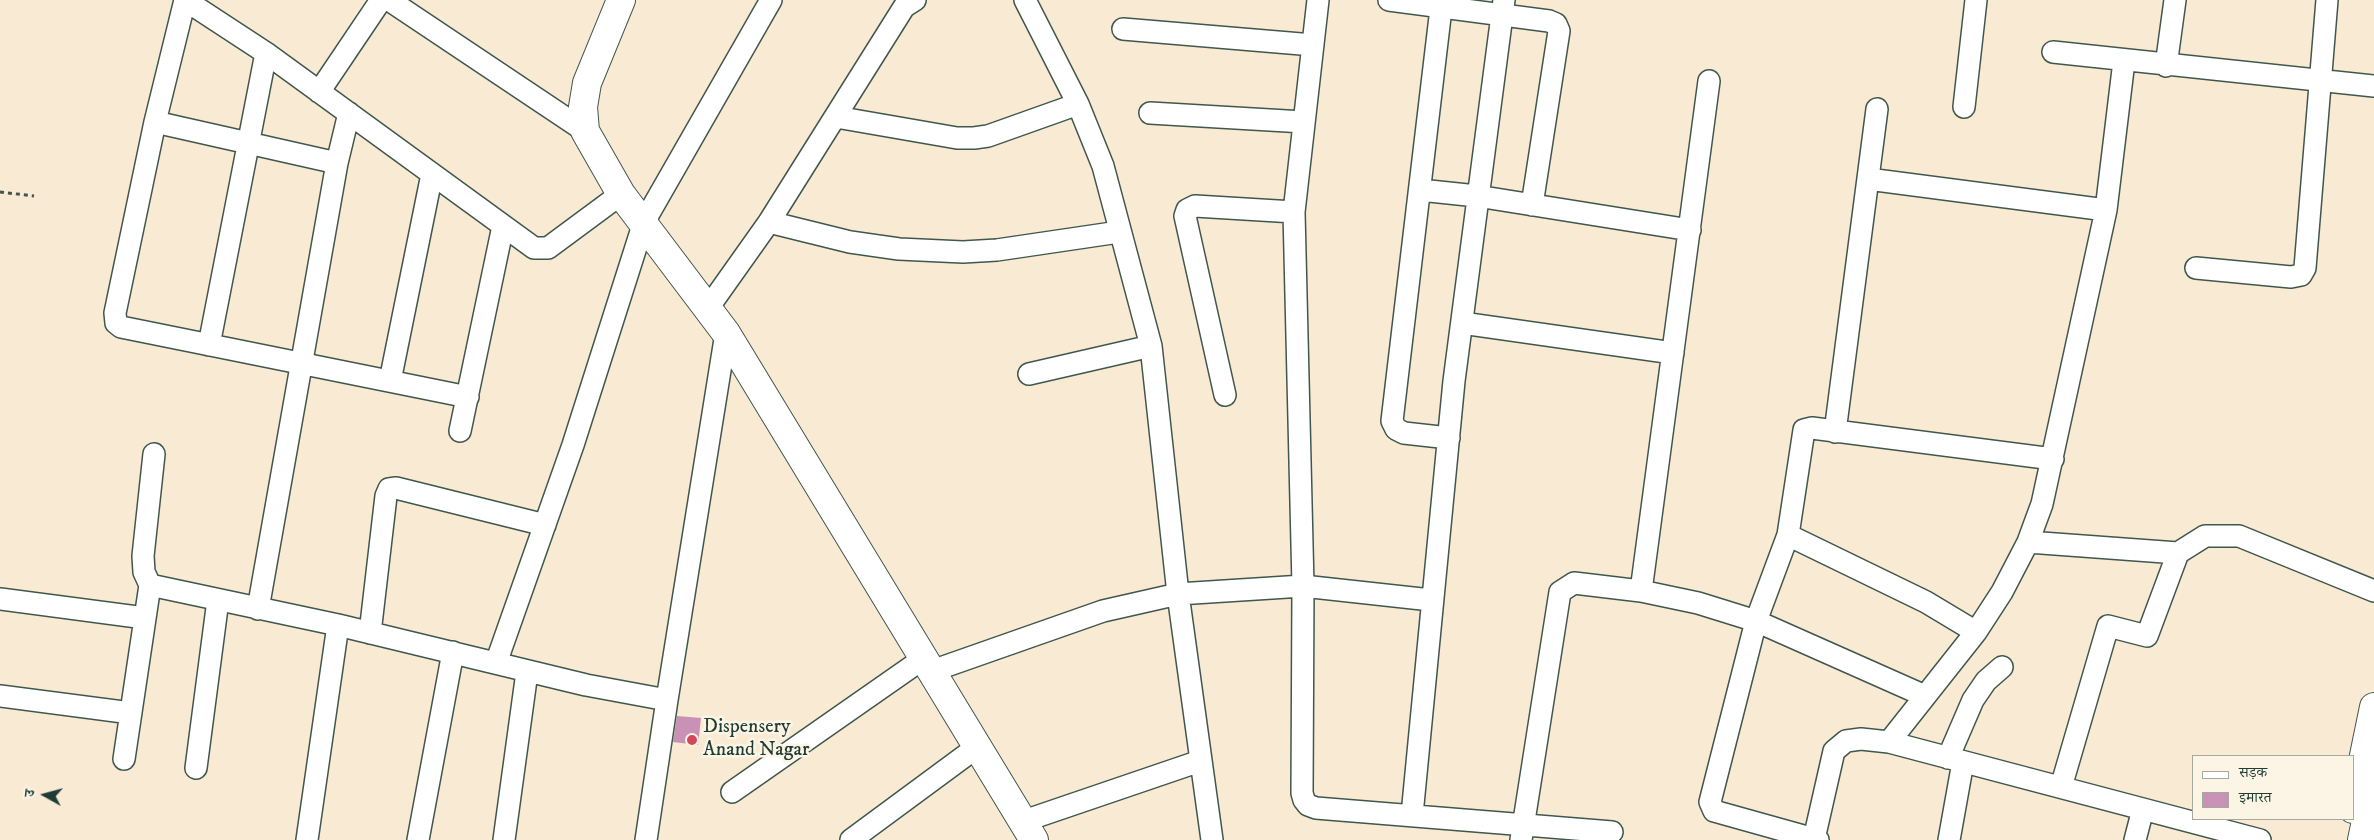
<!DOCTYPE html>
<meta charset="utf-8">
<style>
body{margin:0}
#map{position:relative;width:2374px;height:840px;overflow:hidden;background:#f8ead3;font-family:"IM FELL DW Pica","Noto Serif Devanagari",serif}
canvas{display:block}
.legend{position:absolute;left:2192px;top:755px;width:162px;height:65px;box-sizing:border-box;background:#fcf5e5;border:1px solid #a4ab9e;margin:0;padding:6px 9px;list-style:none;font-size:15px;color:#1f3d34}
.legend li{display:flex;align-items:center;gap:10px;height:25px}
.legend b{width:25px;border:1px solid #a4ab9e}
.north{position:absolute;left:20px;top:770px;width:50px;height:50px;-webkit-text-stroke:4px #fcf5e5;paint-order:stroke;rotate:277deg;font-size:14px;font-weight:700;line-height:20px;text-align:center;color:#1f3d34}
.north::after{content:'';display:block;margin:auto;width:18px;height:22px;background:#1f3d34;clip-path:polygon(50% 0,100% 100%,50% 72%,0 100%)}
</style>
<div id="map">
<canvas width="2374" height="840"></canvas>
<ul class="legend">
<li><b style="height:6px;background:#fff"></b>सड़क</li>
<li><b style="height:14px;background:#c991b5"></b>इमारत</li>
</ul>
<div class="north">उ</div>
</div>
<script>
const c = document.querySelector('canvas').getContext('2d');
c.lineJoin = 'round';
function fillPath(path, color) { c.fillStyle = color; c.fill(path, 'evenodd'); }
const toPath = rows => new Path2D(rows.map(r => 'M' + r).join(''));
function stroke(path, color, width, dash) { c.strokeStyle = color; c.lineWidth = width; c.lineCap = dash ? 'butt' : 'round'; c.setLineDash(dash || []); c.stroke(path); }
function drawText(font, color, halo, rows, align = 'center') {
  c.font = font + ' "IM FELL DW Pica",serif'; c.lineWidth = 5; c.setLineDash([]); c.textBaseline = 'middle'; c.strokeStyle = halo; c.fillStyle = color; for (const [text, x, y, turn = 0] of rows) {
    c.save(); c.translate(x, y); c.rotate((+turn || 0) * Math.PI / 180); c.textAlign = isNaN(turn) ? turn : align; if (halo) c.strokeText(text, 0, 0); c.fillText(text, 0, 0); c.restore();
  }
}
const building = toPath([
 [677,716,701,718,698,745,673,742]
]);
const path = toPath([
 [0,192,34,196]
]);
const street = toPath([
 [185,0,155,122,115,313,116,323,121,327,468,397],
 [185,0,266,53,534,248,548,248,621,194],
 [389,0,585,131],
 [1025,0,1078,104,1103,166,1151,346,1178,594,1212,840],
 [1318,0,1294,212,1303,586,1302,793,1304,800,1308,805,1316,808,1612,832],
 [1389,0,1549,21,1556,24,1559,31,1532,205],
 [1442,0,1392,421,1396,429,1404,433,1449,438],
 [1123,29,1313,45],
 [2053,52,2374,86],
 [2166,66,2175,0],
 [319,92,381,0],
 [1964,107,1976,0],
 [1150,113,1304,122],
 [836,117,957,138,974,138,988,136,1078,104],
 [155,122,337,163],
 [1868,179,2106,210],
 [1420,190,1477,196,1690,230],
 [769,222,850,242,899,249,963,252,997,250,1119,232],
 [2196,268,2291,277,2301,275,2305,268,2327,0],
 [708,308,769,222,904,7,915,0],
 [1462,323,1673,353],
 [209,345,266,53],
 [1029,374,1151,346],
 [390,381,432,174],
 [1225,395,1185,216,1187,210,1195,206,1294,212],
 [460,431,503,226],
 [1835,432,1877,109],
 [1788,535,1926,602,1976,632],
 [2028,542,2178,553,2205,536,2239,536,2374,591],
 [150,585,338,625,586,685,667,700],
 [1641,591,1709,81],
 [0,599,145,618],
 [258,609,337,163,349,113],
 [370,633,386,496,389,489,396,488,545,525],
 [496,663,573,445,644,222,771,0],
 [932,671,1103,611,1178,594,1303,586,1431,600],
 [0,696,131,713],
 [1889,742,1976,632,2002,592,2028,542,2042,504,2106,210,2124,61],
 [1948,758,1973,700,1986,681,2002,667],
 [124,759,150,585,144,572,143,556,154,454],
 [196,768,218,600],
 [2061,787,2108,626,2147,636,2178,553],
 [732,792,924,658],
 [1412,815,1454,381,1504,0],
 [1024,821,1200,761],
 [1814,839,1834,751,1846,741,1861,739,1889,742,2260,840],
 [307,840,338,625],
 [418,840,453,652],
 [504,840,527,672],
 [646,840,667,700,726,333],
 [851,840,977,747],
 [1521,840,1560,592,1574,583,1641,591,1698,603,1756,621,1925,696],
 [1818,840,1714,811,1710,802,1756,621,1788,535,1804,430,1812,428,2053,459],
 [1949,840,1963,762],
 [2135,840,2143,809]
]);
const secondary = toPath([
 [621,0,587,83,583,107,585,131,621,194,726,333,1034,840],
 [2353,809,2374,707],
 [2362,840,2373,788]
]);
const markers = [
 [692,740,6,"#d1495b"]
];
const poiNames = [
 ["Dispensery",703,728],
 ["Anand Nagar",703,751]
];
fillPath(building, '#c991b5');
stroke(street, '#40574c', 24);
stroke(secondary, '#40574c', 30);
stroke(path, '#40574c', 3, [4, 4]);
stroke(street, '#fff', 21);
stroke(secondary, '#fff', 28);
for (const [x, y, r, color] of markers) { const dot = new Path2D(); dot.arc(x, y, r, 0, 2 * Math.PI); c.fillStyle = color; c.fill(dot); stroke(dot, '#fcf5e5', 2); }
drawText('20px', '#1f3d34', '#fcf5e5', poiNames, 'left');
</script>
